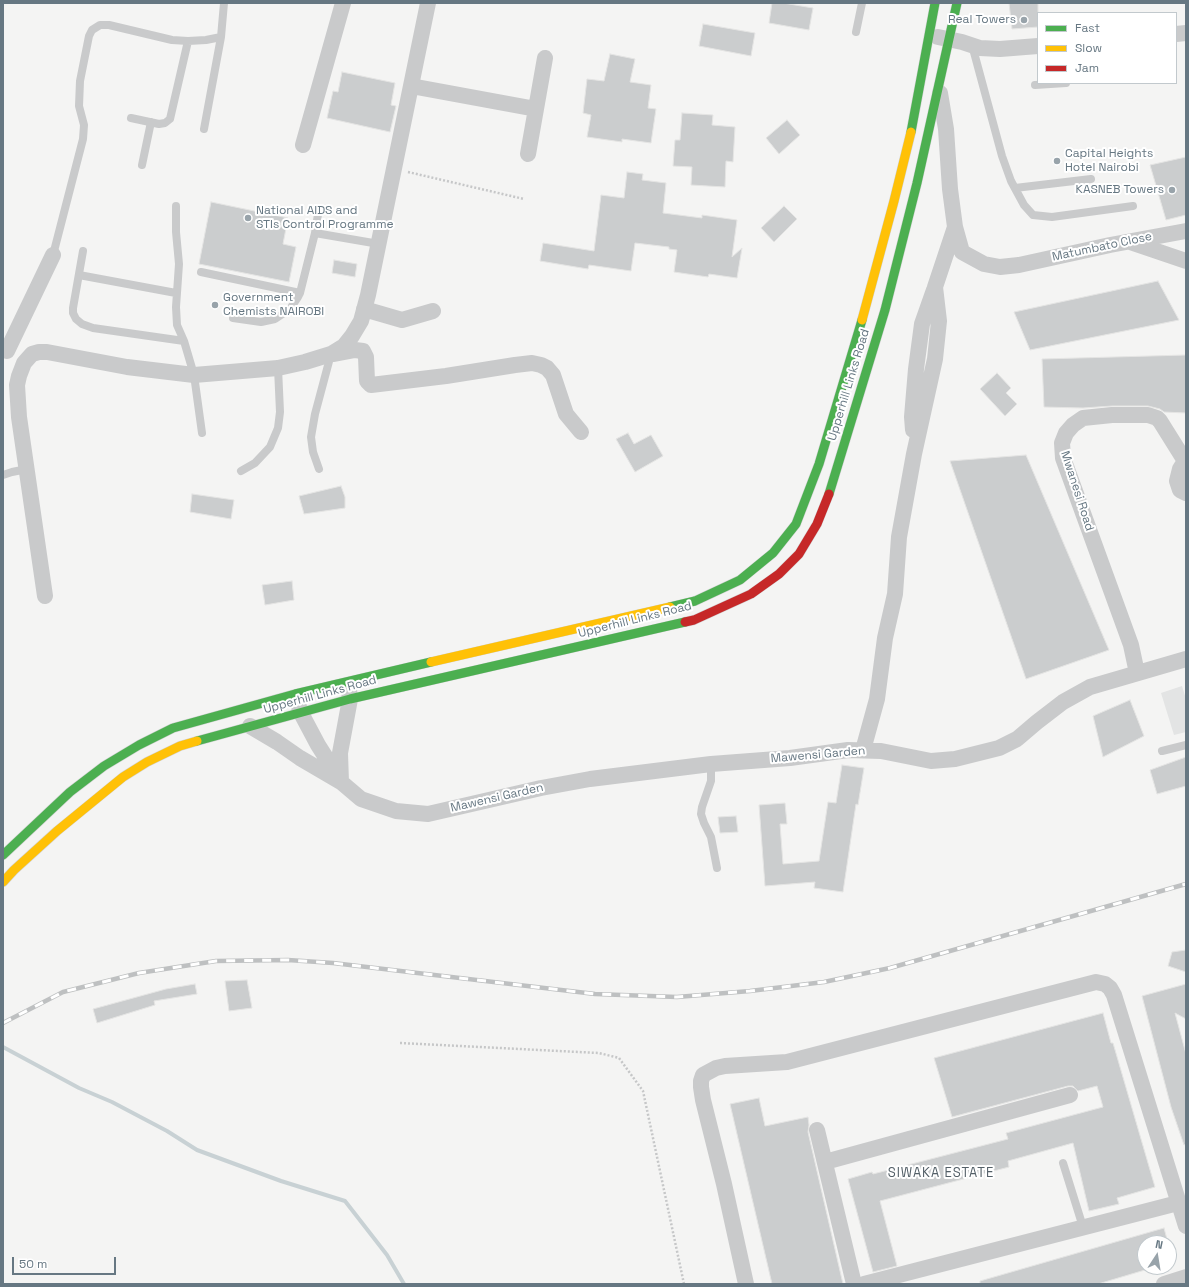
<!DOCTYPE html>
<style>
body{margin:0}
#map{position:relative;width:1189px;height:1287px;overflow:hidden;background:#f4f4f3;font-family:"Space Grotesk",sans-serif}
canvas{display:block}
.frame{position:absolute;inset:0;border:4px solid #667782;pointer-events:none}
.legend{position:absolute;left:1037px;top:12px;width:140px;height:72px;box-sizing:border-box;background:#fff;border:1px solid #c2c9cd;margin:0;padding:5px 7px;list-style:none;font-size:12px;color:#667782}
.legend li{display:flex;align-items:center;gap:8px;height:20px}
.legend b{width:20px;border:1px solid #c2c9cd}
.north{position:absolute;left:1137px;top:1235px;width:40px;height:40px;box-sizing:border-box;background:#fff;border:1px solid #c2c9cd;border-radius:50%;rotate:12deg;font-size:11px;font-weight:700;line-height:16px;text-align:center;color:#667782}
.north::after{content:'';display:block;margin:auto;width:14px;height:18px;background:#98a3aa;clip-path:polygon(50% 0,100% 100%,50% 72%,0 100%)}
.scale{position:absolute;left:12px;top:1257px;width:104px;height:18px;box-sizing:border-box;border:2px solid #667782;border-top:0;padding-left:5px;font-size:12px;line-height:14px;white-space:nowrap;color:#667782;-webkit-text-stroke:3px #fff;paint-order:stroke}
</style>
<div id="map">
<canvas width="1189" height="1287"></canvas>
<div class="frame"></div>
<ul class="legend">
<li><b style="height:5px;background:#4caf50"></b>Fast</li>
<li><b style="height:5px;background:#ffc107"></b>Slow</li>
<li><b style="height:5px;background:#c62828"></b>Jam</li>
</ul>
<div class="north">N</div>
<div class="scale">50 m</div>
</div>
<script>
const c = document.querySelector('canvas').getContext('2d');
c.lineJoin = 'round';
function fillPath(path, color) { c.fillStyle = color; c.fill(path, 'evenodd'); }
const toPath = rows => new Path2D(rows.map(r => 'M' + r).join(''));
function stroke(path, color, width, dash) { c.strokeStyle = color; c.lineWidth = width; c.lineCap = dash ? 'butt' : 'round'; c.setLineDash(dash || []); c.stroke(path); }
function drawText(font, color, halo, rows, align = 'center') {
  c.font = font + ' "Space Grotesk",sans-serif'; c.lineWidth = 4; c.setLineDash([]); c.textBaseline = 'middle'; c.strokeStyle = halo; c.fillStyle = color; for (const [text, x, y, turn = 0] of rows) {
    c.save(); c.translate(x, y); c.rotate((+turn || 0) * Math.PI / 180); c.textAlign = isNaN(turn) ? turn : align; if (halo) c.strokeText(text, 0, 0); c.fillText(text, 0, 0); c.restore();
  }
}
const built = toPath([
 [1182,686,1186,699,1186,732,1174,735,1161,693]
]);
const stream = toPath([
 [3,1047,79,1088,112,1102,167,1131,197,1150,281,1181,345,1201,387,1255,404,1284]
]);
const building = toPath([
 [772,3,783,3,813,8,809,30,769,23,772,3],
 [1009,3,1038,3,1038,27,1012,29,1009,3],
 [703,24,755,33,751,56,699,46,703,24],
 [610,54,635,59,630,82,651,85,648,108,656,109,651,143,622,139,622,142,587,137,591,115,583,113,587,79,604,81,610,54],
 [342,72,395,83,391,105,396,106,390,132,327,118,333,91,338,92,342,72],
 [682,113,713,115,712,125,735,127,733,162,726,161,725,187,691,185,692,167,673,166,675,140,680,140,682,113],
 [787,120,800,135,779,154,766,138,787,120],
 [1186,157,1186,215,1166,220,1150,165,1186,157],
 [627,172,643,174,642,180,666,183,663,213,702,218,702,215,737,220,732,257,742,248,737,278,709,274,708,277,674,272,677,250,669,249,669,247,635,243,631,271,589,265,588,269,540,261,543,243,594,251,601,195,624,198,627,172],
 [211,202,288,218,283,244,296,247,289,282,199,264,211,202],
 [784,206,797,219,774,242,761,228,784,206],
 [334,260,357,264,355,277,332,273,334,260],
 [1158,281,1179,320,1030,350,1014,312,1158,281],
 [1186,355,1186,413,1164,412,1160,409,1148,406,1112,406,1083,408,1044,407,1042,359,1186,355],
 [997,373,1011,388,1006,393,1017,404,1005,416,980,389,997,373],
 [628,433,634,444,651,435,663,456,635,472,616,439,628,433],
 [1026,455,1109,650,1026,679,950,461,1026,455],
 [341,486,345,497,345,508,304,514,299,496,341,486],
 [192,494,234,500,231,519,190,512,192,494],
 [292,581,294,600,265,605,262,585,292,581],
 [1130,700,1144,736,1103,757,1093,716,1130,700],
 [1186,757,1186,786,1157,794,1150,770,1186,757],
 [842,765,864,768,858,805,856,804,843,892,814,888,815,882,765,886,759,805,785,803,787,824,780,824,783,864,819,861,828,802,836,803,842,765],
 [736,816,738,832,720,833,718,817,736,816],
 [1186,950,1186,972,1168,966,1172,952,1186,950],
 [247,980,252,1008,229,1011,225,981,247,980],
 [195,984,197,994,154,1001,155,1005,97,1023,93,1009,166,989,195,984],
 [1186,984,1186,1019,1175,1013,1186,1054,1186,1144,1184,1145,1171,1107,1142,996,1186,984],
 [1103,1013,1111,1043,1113,1043,1155,1187,1117,1198,1119,1204,1089,1211,1073,1143,1008,1161,1009,1167,880,1201,897,1266,873,1272,848,1179,872,1172,873,1174,1008,1139,1006,1133,1103,1107,1097,1086,1078,1091,1073,1086,1068,1086,952,1117,934,1058,1103,1013],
 [759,1098,765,1126,808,1117,809,1125,808,1132,843,1284,772,1284,730,1104,759,1098],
 [1164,1228,1168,1243,1145,1243,1145,1270,1098,1284,980,1284,980,1281,1164,1228]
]);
const path = toPath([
 [408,172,524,199],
 [400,1043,599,1053,619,1058,643,1091,684,1284]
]);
const lane = toPath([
 [856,32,862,3],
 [972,45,1002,156,1011,181,1024,205,1033,215,1052,217,1133,206],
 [1035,85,1066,83],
 [131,118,159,124,165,123,170,119,188,41],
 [204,129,221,37],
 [142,165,151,122],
 [1015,188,1091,179],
 [176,206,176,232,179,264,176,307,177,325,184,341],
 [319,208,315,233,379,244],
 [83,251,73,308,73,313,76,319,82,324,93,328,184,341,194,375,202,433],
 [53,255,83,139,84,125,79,106,80,81,89,36,92,30,100,25,109,25,172,40,188,41,206,40,221,37,224,3],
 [201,272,300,293],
 [79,275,176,293],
 [233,318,261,322,275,319,290,309,298,297,300,293,315,233],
 [319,469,313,452,311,437,315,414,331,354],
 [241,471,255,463,270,447,278,428,280,412,278,368],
 [3,475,12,472,27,469],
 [1162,751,1186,745],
 [711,764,711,781,702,807,701,814,704,823,711,837,717,868],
 [1063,1163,1083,1227]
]);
const street = toPath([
 [1176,34,1186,33],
 [938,37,962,42,980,48,1000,49,1038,46],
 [411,86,536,109],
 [940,93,946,129,950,189,955,227,962,252,984,264,1000,267,1019,265,1110,245,1186,231],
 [303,145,343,3],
 [528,154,545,58],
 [1130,242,1186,261],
 [364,309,402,320,433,311],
 [7,351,53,255],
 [334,354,355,350,363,351,366,357,367,381,371,385,446,376,515,365,532,363,541,365,547,368,553,375,566,414,581,432],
 [913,430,912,417,916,369,922,324,934,290],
 [1185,461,1180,469,1177,481,1180,490,1186,493],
 [45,596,19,417,17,385,19,376,24,363,32,354,39,352,47,352,127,367,194,375,278,368,305,362,331,354,344,346,352,336,361,321,368,295,428,3],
 [1137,673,1131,645,1063,458,1062,443,1066,433,1073,425,1083,418,1112,415,1148,415,1157,418,1160,421,1185,461],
 [298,704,301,713,318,745,339,778],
 [250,726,277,742,300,758,341,782,361,799,396,811,428,814,541,788,590,779,711,764,790,758,848,750,881,751,931,761,955,759,999,748,1017,739,1037,722,1063,702,1090,687,1186,659],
 [863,750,877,699,885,638,895,594,899,537,914,454,935,359,939,321,935,287,955,227],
 [341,782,340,753,350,699,349,690],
 [817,1130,854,1284],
 [825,1162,1070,1095],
 [746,1284,724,1184,703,1100,701,1087,701,1081,703,1075,716,1068,725,1066,787,1062,1096,982,1105,984,1110,988,1114,995,1186,1226],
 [864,1284,1178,1203],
 [1164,1284,1186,1277]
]);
const fast = toPath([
 [911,132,935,3],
 [829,494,885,310,917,183,957,3],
 [670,607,695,601,740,580,773,553,796,524,819,464,862,320],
 [197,741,350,699,685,622],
 [3,855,70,792,104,766,139,745,173,728,295,694,431,662]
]);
const slow = toPath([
 [862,320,894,201,911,132],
 [431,662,670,607],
 [3,882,14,870,57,831,123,777,147,762,180,746,197,741]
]);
const jam = toPath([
 [685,622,694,620,751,594,779,574,799,554,817,524,829,494]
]);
const rail = toPath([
 [3,1023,63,992,139,973,216,961,288,960,333,963,595,994,677,997,750,991,824,982,890,968,1186,884]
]);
const markers = [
 [1024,20,4,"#98a3aa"],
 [1057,161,4,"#98a3aa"],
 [1172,190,4,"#98a3aa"],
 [248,218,4,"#98a3aa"],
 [215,305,4,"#98a3aa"]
];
const poiNames = [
 ["Real Towers",1016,20,"right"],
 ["Capital Heights",1065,154],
 ["Hotel Nairobi",1065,168],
 ["KASNEB Towers",1164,190,"right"],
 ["National AIDS and",256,211],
 ["STIs Control Programme",256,225],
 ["Government",223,298],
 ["Chemists NAIROBI",223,312]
];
const streetNames = [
 ["Matumbato Close",1102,247,-12],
 ["Upperhill Links Road",849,385,-73],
 ["Mwanesi Road",1077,491,72],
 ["Upperhill Links Road",635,620,-14],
 ["Upperhill Links Road",320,695,-15],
 ["Mawensi Garden",818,755,-5],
 ["Mawensi Garden",497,798,-13]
];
const neighbourhoodNames = [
 ["SIWAKA ESTATE",941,1173]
];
fillPath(built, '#e3e4e4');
stroke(stream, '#c8d1d4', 4);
fillPath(building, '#cbcdce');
stroke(building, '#e4e4e3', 1);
stroke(fast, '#d1d2d3', 10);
stroke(slow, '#d1d2d3', 10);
stroke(jam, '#d1d2d3', 10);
stroke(path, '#c6c7c8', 2.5, [2, 2]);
stroke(lane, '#c9cacb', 8);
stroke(street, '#c9cacb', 16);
stroke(fast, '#4caf50', 9);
stroke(slow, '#ffc107', 9);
stroke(jam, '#c62828', 9);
stroke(rail, '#bec0c1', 4.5);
stroke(rail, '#fff', 3, [9]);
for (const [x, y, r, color] of markers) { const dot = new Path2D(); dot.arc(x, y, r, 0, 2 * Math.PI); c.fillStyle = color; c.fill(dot); stroke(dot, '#fff', 1.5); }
drawText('12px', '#667782', '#fff', poiNames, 'left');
drawText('12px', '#667782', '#fff', streetNames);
c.letterSpacing = '1px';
drawText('13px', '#535f67', '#fff', neighbourhoodNames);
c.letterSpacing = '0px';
</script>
